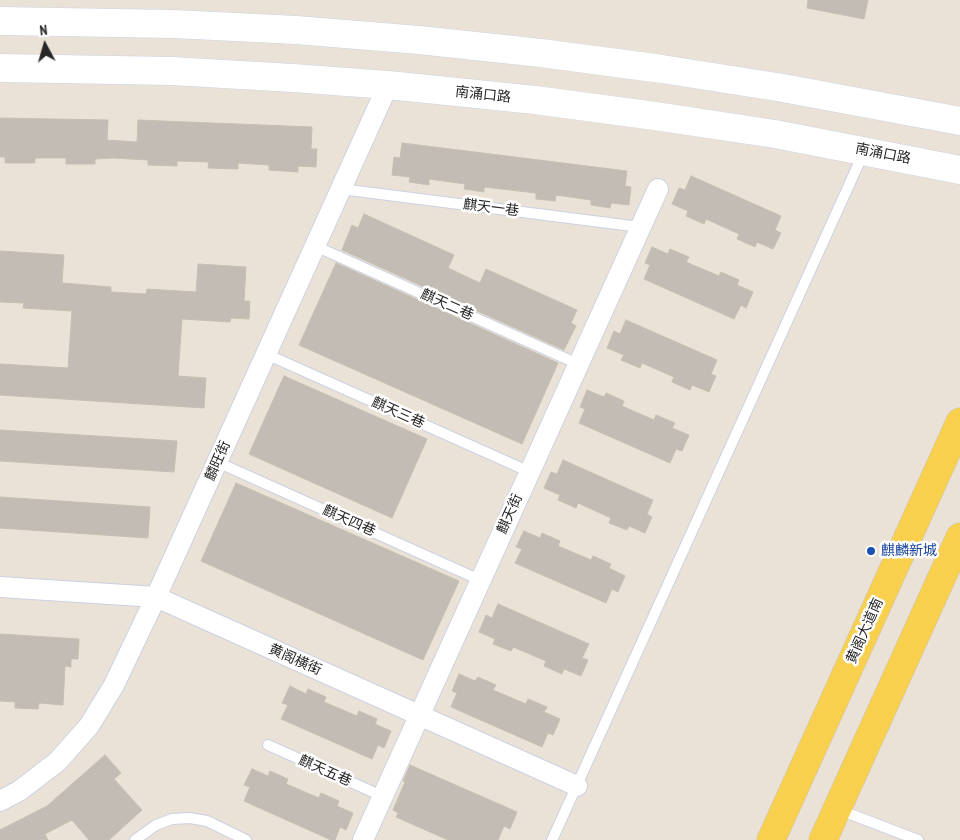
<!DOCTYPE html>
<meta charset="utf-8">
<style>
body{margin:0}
#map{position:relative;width:960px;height:840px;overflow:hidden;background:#ebe2d7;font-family:"PT Sans Narrow",sans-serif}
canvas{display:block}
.north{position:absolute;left:20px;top:20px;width:50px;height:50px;-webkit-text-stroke:4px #fff;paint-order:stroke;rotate:354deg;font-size:14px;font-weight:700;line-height:20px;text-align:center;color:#272727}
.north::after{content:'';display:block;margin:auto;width:18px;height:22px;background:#272727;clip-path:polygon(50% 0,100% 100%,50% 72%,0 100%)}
</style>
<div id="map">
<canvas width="960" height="840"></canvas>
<div class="north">N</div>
</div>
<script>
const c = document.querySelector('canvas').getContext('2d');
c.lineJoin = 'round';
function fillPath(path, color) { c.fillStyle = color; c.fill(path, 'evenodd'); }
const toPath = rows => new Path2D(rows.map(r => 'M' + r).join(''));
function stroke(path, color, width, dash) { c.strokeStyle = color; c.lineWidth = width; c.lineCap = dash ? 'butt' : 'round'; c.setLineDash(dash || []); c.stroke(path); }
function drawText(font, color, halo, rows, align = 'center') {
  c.font = font + ' "PT Sans Narrow","Noto Sans SC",sans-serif'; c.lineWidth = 5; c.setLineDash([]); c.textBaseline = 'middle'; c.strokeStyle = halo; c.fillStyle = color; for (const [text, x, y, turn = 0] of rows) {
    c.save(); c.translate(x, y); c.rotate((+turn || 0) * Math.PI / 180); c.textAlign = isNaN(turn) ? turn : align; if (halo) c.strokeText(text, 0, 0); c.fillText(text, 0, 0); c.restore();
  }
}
const building = toPath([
 [808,0,868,0,864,19,807,8,808,0],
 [0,118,108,120,107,140,137,142,138,120,312,127,311,149,317,149,316,167,298,166,298,172,269,170,269,165,238,163,238,169,208,168,209,162,177,161,177,166,148,165,148,160,113,158,95,159,95,164,66,164,66,158,35,158,35,163,5,163,5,157,0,157,0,118],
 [402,143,627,171,625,186,631,187,629,205,611,203,610,208,591,205,591,200,556,195,555,201,536,199,536,193,484,187,484,192,464,189,465,184,429,179,429,185,409,182,410,177,392,175,394,157,400,158,402,143],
 [691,176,781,216,775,230,781,233,773,249,757,242,755,247,737,239,739,234,706,219,704,224,686,216,688,211,672,204,679,188,685,190,691,176],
 [364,214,454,255,448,268,480,283,486,269,577,310,571,323,576,326,564,350,342,250,352,225,358,228,364,214],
 [652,247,668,254,670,249,689,257,686,262,719,276,721,272,739,280,737,285,753,292,746,308,741,305,734,319,644,279,650,265,645,263,652,247],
 [0,251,64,255,62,283,111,287,111,292,146,294,147,289,196,292,198,264,246,267,244,301,250,301,249,319,231,318,230,322,182,319,178,376,206,378,204,408,0,395,0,364,68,368,72,311,23,308,24,303,0,302,0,251],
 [336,263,558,363,522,444,299,345,336,263],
 [626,320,717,360,711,374,716,376,709,392,692,385,690,390,672,382,674,377,642,363,640,368,621,360,624,355,607,348,614,331,620,334,626,320],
 [284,376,427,439,392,518,249,454,284,376],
 [587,390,604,397,606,393,624,401,622,406,654,420,656,415,675,423,672,428,689,435,682,451,676,449,670,463,579,423,585,409,580,407,587,390],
 [0,430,177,441,174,472,0,461,0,430],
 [563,460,653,500,647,514,652,517,645,533,629,526,627,530,609,523,611,518,578,503,576,508,558,500,560,495,544,488,551,472,557,474,563,460],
 [236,483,459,581,423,660,201,561,236,483],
 [0,497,150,507,148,538,0,528,0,497],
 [524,531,540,538,542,533,560,541,558,546,591,560,593,556,611,564,609,568,625,576,618,592,612,589,606,603,515,563,522,549,516,547,524,531],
 [498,604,589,644,582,658,588,660,581,676,564,669,562,674,544,666,546,661,513,647,511,651,493,644,495,639,479,632,486,615,492,618,498,604],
 [0,634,79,639,78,659,71,659,71,667,65,666,63,705,39,703,38,709,15,708,15,702,0,701,0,634],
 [459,674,475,681,478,677,496,685,493,690,526,704,528,699,547,707,544,712,560,719,553,735,548,733,542,747,451,707,457,693,452,691,459,674],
 [290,686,306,694,308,689,326,697,324,702,357,716,359,711,377,719,375,724,391,731,384,748,378,745,372,759,281,719,288,705,282,703,290,686],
 [105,755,121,773,114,779,142,810,109,840,89,840,72,820,45,834,48,840,0,840,0,830,47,806,105,755],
 [410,765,517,812,510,829,504,826,498,840,448,840,396,817,398,813,393,810,405,782,403,781,410,765],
 [252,769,268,776,270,771,288,779,286,784,319,798,321,793,339,801,337,806,353,813,346,830,340,827,335,840,331,840,244,801,250,787,244,785,252,769]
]);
const lane = toPath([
 [341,189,640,227],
 [315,246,578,364],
 [266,354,530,472],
 [217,462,480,580],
 [268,745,382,796],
 [837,809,918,840],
 [135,840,156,825,172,819,190,818,207,821,246,840],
 [552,840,864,152]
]);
const street = toPath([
 [0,587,156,597,577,786],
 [0,801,19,791,57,762,89,726,114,685,156,597,388,85],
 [363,840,658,189]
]);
const secondary = toPath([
 [0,21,174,24,296,30,419,40,541,53,662,69,783,88,960,121],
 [0,68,172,71,293,78,388,85,535,100,655,116,775,134,960,170]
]);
const primary = toPath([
 [771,840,960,422],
 [823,840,960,537]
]);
const markers = [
 [871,551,5,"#1a4fb4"]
];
const streetNames = [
 ["南涌口路",483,95,6],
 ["南涌口路",883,154,11],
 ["麒天一巷",491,208,7],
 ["麒天二巷",447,305,24],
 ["麒天三巷",398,413,24],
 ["麟旺街",218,461,-66],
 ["麒天街",510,514,-66],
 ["麒天四巷",349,521,24],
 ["黄阁大道南",865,631,-66],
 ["黄阁横街",295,660,24],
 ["麒天五巷",325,771,24]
];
const transitNames = [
 ["麒麟新城",881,551]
];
fillPath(building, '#c2bcb4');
stroke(building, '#c6bfb1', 1);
stroke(lane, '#ccd1e2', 12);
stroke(street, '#ccd1e2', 22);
stroke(secondary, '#ccd1e2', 29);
stroke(primary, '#c7c7c7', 29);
stroke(lane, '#fff', 10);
stroke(street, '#fff', 20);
stroke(secondary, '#fff', 28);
stroke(primary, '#f9d04e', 28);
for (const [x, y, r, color] of markers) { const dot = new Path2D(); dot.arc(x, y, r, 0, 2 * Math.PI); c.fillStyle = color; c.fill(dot); stroke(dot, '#fff', 2); }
drawText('14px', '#272727', '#fff', streetNames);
drawText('14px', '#164399', '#fff', transitNames, 'left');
</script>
